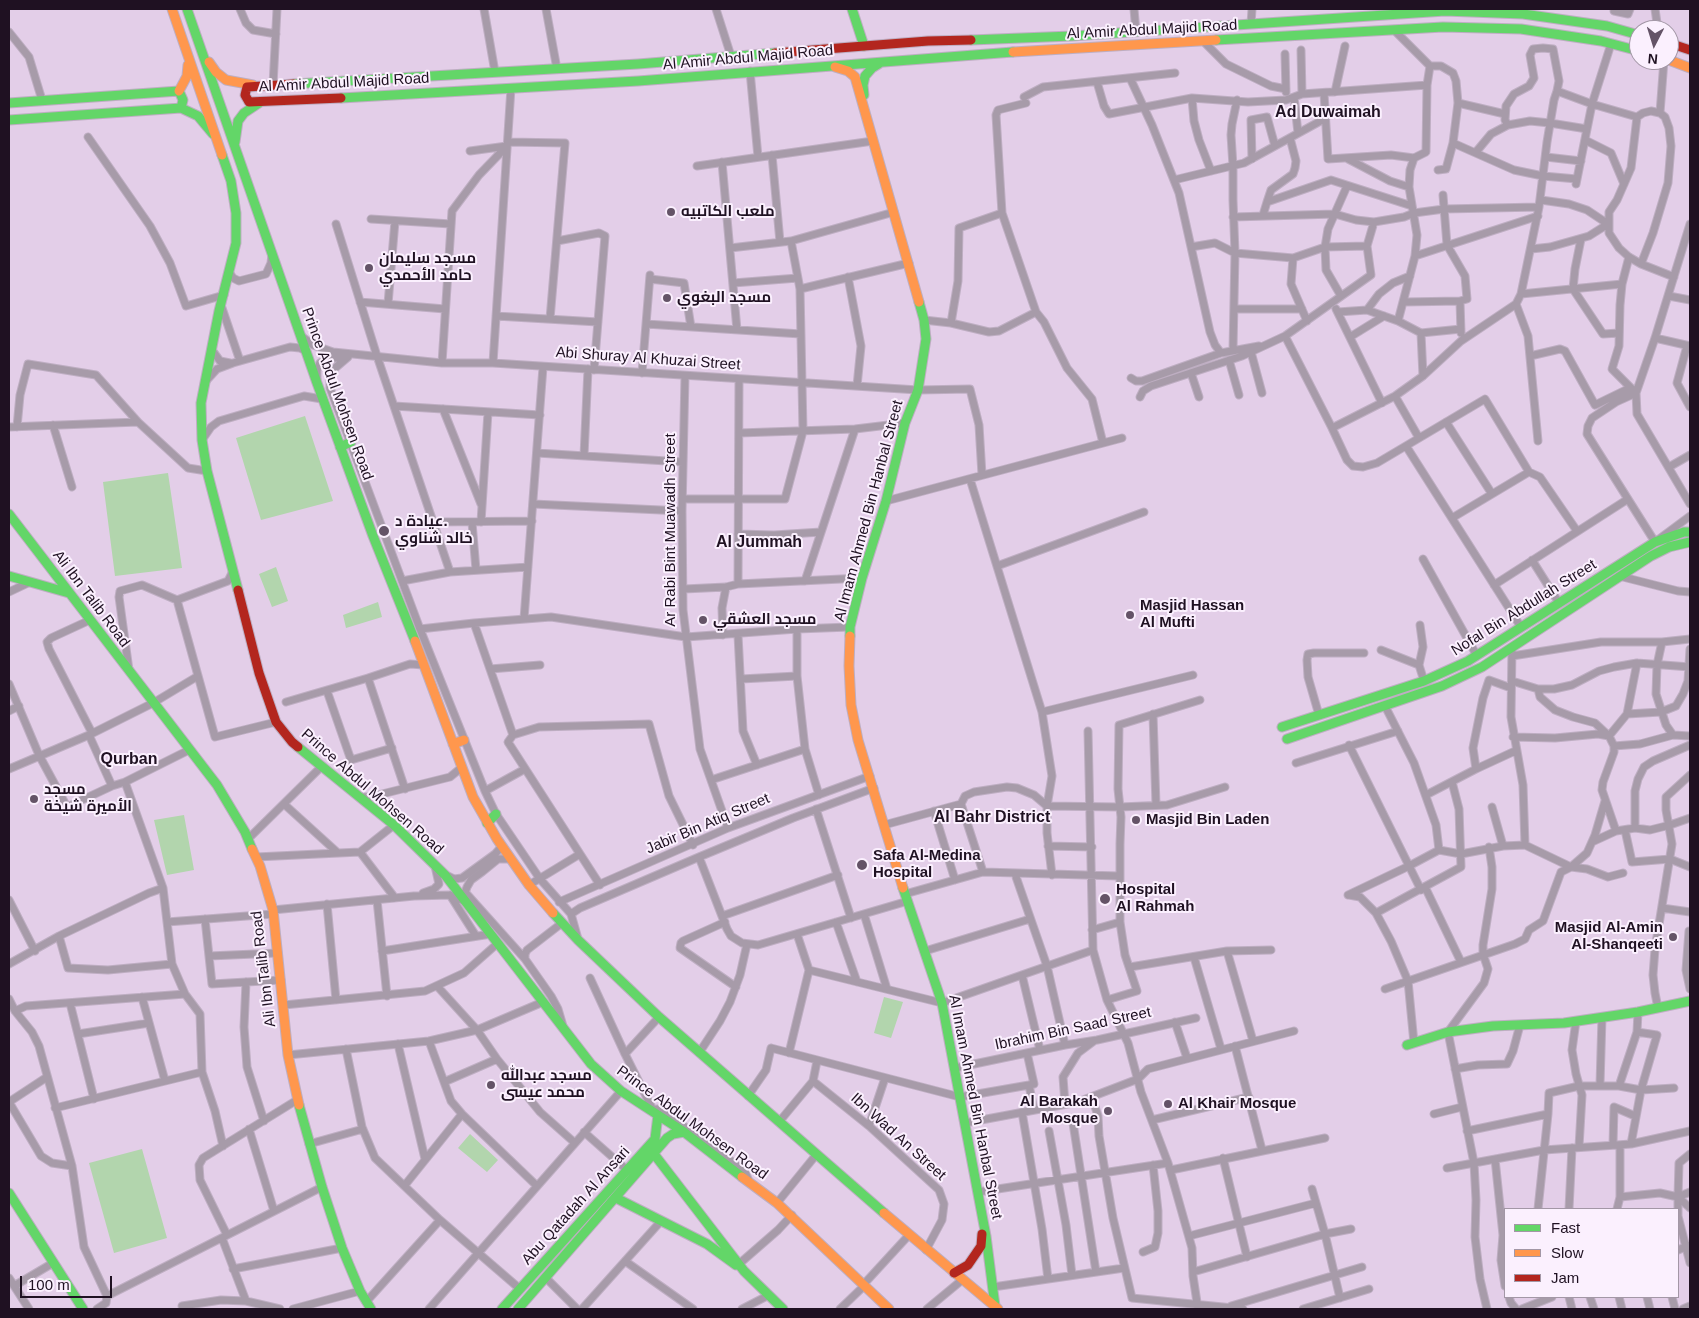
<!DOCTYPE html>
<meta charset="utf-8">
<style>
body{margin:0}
#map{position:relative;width:1699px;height:1318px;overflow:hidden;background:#e3cee8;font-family:Helvetica,sans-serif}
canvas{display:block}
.frame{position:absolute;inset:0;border:10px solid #1f1122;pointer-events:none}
.legend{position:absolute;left:1504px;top:1208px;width:175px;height:90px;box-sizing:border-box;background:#fbf0fe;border:1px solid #a397a6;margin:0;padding:6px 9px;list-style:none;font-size:15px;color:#1f1122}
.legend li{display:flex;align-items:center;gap:10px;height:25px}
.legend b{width:25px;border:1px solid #a397a6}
.north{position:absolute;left:1629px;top:20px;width:50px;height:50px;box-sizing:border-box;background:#fbf0fe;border:1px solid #a397a6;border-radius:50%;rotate:185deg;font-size:14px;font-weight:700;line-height:20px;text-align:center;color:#1f1122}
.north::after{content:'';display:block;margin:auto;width:18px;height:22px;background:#645367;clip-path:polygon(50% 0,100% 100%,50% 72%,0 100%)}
.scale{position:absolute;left:20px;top:1276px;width:92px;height:22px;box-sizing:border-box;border:2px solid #1f1122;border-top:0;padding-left:6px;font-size:15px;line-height:18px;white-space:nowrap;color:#1f1122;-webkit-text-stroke:4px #fbf0fe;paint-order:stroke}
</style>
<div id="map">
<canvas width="1699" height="1318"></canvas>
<div class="frame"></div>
<ul class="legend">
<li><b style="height:6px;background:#63d668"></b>Fast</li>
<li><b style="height:6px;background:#ff974d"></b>Slow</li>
<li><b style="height:6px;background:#b3261e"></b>Jam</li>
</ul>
<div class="north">N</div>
<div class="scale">100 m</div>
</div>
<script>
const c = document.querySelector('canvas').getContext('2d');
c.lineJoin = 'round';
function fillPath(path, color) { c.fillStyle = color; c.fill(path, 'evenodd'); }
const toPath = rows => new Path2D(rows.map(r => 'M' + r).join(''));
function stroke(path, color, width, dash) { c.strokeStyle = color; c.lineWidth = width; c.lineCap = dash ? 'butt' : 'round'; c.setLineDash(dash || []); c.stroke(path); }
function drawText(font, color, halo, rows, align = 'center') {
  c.font = font + ' Helvetica,Cairo,sans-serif'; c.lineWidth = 4; c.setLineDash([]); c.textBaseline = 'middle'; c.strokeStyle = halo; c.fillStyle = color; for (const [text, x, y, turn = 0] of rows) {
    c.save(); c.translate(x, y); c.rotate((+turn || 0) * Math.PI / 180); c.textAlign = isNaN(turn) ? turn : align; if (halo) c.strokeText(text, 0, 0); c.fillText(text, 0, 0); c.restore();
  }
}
const green = toPath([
 [305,416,333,501,261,520,236,438],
 [168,473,182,568,115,576,103,482],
 [276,567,288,601,272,607,259,574],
 [378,602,382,617,346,628,343,615],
 [184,815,194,870,167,875,154,820],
 [884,997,903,1002,891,1038,874,1033],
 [470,1134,498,1160,487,1172,458,1148],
 [142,1149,167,1238,114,1253,89,1163]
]);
const street = toPath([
 [240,9,246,23,253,30,276,34],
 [484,9,495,72],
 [546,9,557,69],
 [716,9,731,56],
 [1134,9,1136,32],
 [1655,9,1658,30],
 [1614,11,1628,14,1630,9],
 [1251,24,1252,9],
 [1394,30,1430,66,1427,85,1426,152,1414,158,1410,170,1409,187,1417,235,1415,256,1398,321],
 [9,32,29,57,42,100],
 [1203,41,1226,64,1271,86,1286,89],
 [1301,50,1302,94],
 [1285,54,1286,92],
 [1430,66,1441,66,1453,73,1456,81,1458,103,1453,143,1446,169,1438,170],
 [750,71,758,157],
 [1130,78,1152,125,1179,193,1210,332,1215,345,1221,353],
 [1097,82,1104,106,1109,114,1192,98,1248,102,1286,100,1302,94,1427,85],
 [273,85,277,9],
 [1557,91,1592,104,1637,117],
 [1335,92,1345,46],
 [1324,93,1328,159,1391,155,1414,158],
 [1024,97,1043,87,1175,73],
 [1294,97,1298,133],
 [1192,98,1194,121,1199,140,1211,171],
 [1026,103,998,110,996,115,1002,213,1036,312,1044,322,1067,368,1092,399,1103,443],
 [1458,103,1505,114],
 [1660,113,1664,60],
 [88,137,150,226,170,263,186,306,224,295],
 [1585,140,1611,153,1624,184],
 [508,142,565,143,550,319],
 [1453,143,1514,170,1543,176,1577,179],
 [470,151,507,146],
 [1476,152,1491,134,1508,125,1530,121,1550,123,1587,129],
 [772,155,780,242],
 [1546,157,1581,161],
 [1252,159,1251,120,1267,117,1275,146],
 [1348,159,1390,181,1409,187],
 [722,162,737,330],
 [697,166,873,141],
 [1174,180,1244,163,1326,118],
 [1576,184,1592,104,1611,44],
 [1267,202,1271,190,1293,174,1295,168,1296,161,1290,138],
 [1263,215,1267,202,1331,180,1412,206],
 [1233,217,1335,214,1356,220,1374,222,1404,217,1414,213,1444,209,1539,207],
 [371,219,451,224],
 [336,224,377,356,450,572],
 [1690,224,1655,338,1636,393,1637,414,1690,504],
 [1581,239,1575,269,1573,289,1603,334,1619,333],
 [557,241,599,233,605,236,594,370],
 [1191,247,1215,243,1235,253,1293,258,1325,247,1367,246],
 [730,248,791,241],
 [1531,249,1550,247,1589,236,1608,224,1587,210,1569,204,1541,200],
 [1415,256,1538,216],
 [1629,257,1622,284,1620,305,1619,346,1612,369,1636,393,1616,402,1592,418,1588,426,1587,434,1655,542,1690,516],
 [1293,258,1291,284,1307,321],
 [1641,264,1653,233,1668,183,1671,146,1669,128,1665,117,1660,113,1651,111,1643,113,1637,117,1631,168,1617,200,1609,212,1609,233,1619,248,1629,257,1641,264,1674,277],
 [229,272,233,278,239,281,266,274,271,263,272,254],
 [848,277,861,346,857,386],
 [650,279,684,283,691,327],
 [733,283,798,278],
 [800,289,909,263],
 [1521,294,1622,284],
 [1341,296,1326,270,1325,247,1328,229,1347,186],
 [1669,296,1690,300],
 [1460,301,1461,333],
 [360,302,445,309],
 [1404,302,1460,301,1467,299,1465,276,1447,245,1443,195],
 [388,304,395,221],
 [1516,304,1528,336,1538,441],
 [221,305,240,361],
 [1234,309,1302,309],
 [1336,309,1382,403],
 [1367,310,1379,294,1393,283,1410,276],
 [1338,312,1367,310,1398,321,1421,333,1461,329],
 [496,316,598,322],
 [924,320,951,323,989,332,999,331,1036,312],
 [951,323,958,281,959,228,1002,213],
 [646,324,801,334],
 [1421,333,1423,376],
 [300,335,313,345,333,352,442,363,493,363,918,390,970,389,979,425,982,475],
 [1285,336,1332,428,1347,460,1353,466,1363,467,1377,463,1485,399,1529,472],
 [1350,337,1384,316],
 [1655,338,1690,346],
 [1687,346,1677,383,1690,407],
 [212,350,220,361,230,363],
 [1233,350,1235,253,1233,200,1233,166,1231,135,1232,124,1237,100],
 [1251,352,1262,393],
 [1530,356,1560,349,1565,351,1595,405,1630,388],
 [348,357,334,369,330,378,330,388,420,629,485,791,496,814,540,879,571,914,578,939],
 [1229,360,1239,395],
 [442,363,452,211,479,175,507,146],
 [493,363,511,88],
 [642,373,650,275],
 [1191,373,1199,397],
 [685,376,682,511,683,610,700,749,728,828],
 [1131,378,1136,381,1142,381,1221,353,1259,346],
 [317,379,317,370,320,363,326,359,346,357],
 [206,381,217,369,233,363,290,347,300,348,306,351],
 [1395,396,1419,438],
 [1140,397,1143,391,1151,386,1242,356,1285,336,1371,275,1367,246,1374,222],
 [394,406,540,415],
 [443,409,481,504],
 [1446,422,1492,494],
 [53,425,72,487],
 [9,427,138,422,188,468,207,471],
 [17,427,20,395,28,364,96,375,138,422],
 [1332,428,1395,396,1423,376,1461,341,1516,304,1521,294,1539,207,1547,142,1554,100,1557,91,1559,81,1553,49,1543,48,1533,49,1530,55,1534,78,1529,86,1514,94,1506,106,1505,120,1508,125],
 [739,433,855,429,905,423],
 [202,440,211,427,219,421,304,396,322,399],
 [1406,446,1521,627],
 [537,453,683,462],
 [584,456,588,369],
 [1669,467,1690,455],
 [970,479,1042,712,1052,776,1047,806,1047,833,1052,875],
 [682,499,785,499,803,431,800,289,791,241,894,212],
 [886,501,1122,438],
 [533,504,682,511],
 [1452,518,1529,472,1540,477,1577,531],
 [433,522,532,521],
 [472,522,476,570],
 [481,522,488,412],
 [738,534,774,535,821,532],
 [1423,559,1477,656],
 [1532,560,1559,603],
 [997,566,1144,512],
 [1619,576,1678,591,1690,592],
 [402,581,450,572,528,567],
 [805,581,855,429],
 [738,584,739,379],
 [1494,585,1628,499],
 [684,589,726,587,738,584,862,578],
 [9,592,30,582],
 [177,600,215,737,276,722],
 [524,619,543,367],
 [90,620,51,638,47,642,49,649,92,733],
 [474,623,513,735],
 [420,629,474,623,551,617,686,637,797,629,850,627],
 [797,629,797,676,805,749,819,795],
 [723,635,722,608,726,587],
 [738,635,743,731,757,765],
 [1662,642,1657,665,1656,694,1666,725,1673,735],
 [1512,648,1511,717,1523,785,1525,845],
 [1381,650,1419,665,1424,681],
 [1512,656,1601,642,1662,642,1690,639],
 [1419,665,1423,647,1420,625],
 [490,669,540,665],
 [129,670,119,597,120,591,142,585,177,600,228,581,233,571],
 [368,678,405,789],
 [741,679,797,676],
 [1512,681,1538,689,1554,689,1572,685,1599,671,1614,667,1637,663,1690,667],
 [9,684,39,755,67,807,112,786],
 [1538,689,1540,697,1555,710,1573,717,1595,723,1609,736,1614,746,1614,752,1603,782,1602,790,1616,831],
 [327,691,351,760,392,748],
 [286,702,368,678,410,664,424,665],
 [1385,706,1414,763,1436,825,1439,850],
 [9,711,19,706],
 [1042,712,1193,675],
 [1153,714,1156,805],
 [1627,714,1637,663],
 [1319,715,1308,677,1307,660,1308,654,1314,653,1364,653],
 [1088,731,1093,950,1107,1000,1128,1043,1141,1092,1168,1163,1192,1248,1193,1276,1198,1309],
 [89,735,112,786,125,782,163,888,172,964,185,994,200,1014,202,1072,215,1111,223,1146],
 [1513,737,1555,738,1598,734,1609,736,1627,714,1661,712,1676,706,1683,694,1688,681,1690,649],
 [1349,745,1421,890],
 [1614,746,1640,744,1673,735,1690,736],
 [1296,763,1398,731],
 [9,769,89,735,153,703,198,676],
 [1476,769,1473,748,1483,698,1489,680,1511,688],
 [711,780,805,749],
 [125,782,189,750],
 [485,791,525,769],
 [1426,795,1476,769,1515,751],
 [359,797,370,797,450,777,461,768],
 [284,804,338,853],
 [961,804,983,872],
 [1492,807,1503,846],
 [816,809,851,918],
 [934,811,955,880],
 [884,825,961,804,965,796,974,792,1007,787,1017,788,1034,795,1047,806,1120,807,1167,805,1225,787],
 [1635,828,1635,791,1638,779,1644,767,1653,761,1690,745],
 [1625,830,1632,862,1670,859,1690,867],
 [248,839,321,767],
 [1592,842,1616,831,1635,828,1650,830,1670,825,1690,818],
 [1048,846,1092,847],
 [360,852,395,898],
 [580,854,508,742,513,735,539,727,649,724,669,796,693,845],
 [256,857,360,852,394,825],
 [699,857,727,929,731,936,742,943,758,945,908,901],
 [1015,874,1047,966,1065,1045],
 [446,875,454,879,462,878,495,854,502,846],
 [529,885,580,854,600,885],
 [1425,887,1461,962],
 [465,892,525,959],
 [423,893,434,889,439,884,435,866],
 [905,894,983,872,1119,876],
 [450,895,476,936],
 [1348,895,1409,866,1439,850,1461,854,1503,846,1525,845,1571,867,1587,853,1595,835,1605,801],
 [1349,895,1360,897,1376,913,1391,941,1408,981,1414,1043],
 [464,896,467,887,471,880,482,872,498,859,511,859],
 [9,900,35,951],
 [377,900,387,996],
 [559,902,728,828,870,776],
 [327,904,336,1000],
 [1662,908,1690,912],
 [273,910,414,896,450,895,464,901],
 [1376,913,1461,867,1459,809,1452,782],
 [571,914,580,908,699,857,793,818,874,788],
 [864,914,887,989],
 [722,916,838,875],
 [205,919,212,984,281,980],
 [167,922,273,914],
 [725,922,683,941,681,943,680,948,736,987],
 [836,922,857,982],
 [562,923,527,950,525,954,525,959,551,996,558,1009,563,1026],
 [1092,930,1120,922],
 [1689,931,1686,970,1690,989],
 [59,936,68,968,108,970,172,964],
 [382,951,491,934],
 [925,951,1030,919],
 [1227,951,1253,1041],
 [209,956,278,953],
 [1194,957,1221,1049],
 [9,964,59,936,149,893,163,888],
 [1130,967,1227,951,1271,950],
 [809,970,942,1003,1093,950],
 [1022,975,1040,1050],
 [590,978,625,1054,653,1110],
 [246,982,244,1027,247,1067,264,1121],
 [437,986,477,1030,497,1059,540,1112,575,1143],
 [1385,989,1515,944,1525,939,1529,930,1543,921,1561,872,1571,867,1587,869,1608,877,1623,873],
 [142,997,165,1081],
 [9,999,15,1011,32,1032,39,1046,72,1166,84,1247,107,1296],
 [1107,1000,1137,991,1125,955,1120,922,1120,844,1121,817,1118,789,1119,725,1200,700],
 [70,1003,94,1099],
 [284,1005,425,991,464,973,498,943],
 [1658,1008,1655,993,1653,975,1655,949,1672,844,1666,810,1666,797,1690,775],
 [15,1011,26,1006,185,994],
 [1576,1021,1572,1050,1576,1074,1582,1095,1579,1147],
 [1175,1022,1187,1058],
 [78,1034,149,1023],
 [429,1041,451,1101,462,1114,537,1186],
 [398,1044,425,1159],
 [1235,1046,1262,1150],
 [346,1049,362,1127,375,1158,440,1220,520,1289],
 [699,1053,720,1021,730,1002,740,975,747,944],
 [789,1053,809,970,797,934],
 [1027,1053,1034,1084,1029,1085,1034,1110],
 [625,1054,659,1017],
 [288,1055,429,1041,477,1030,543,1002],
 [955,1068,1065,1045,1097,1040,1196,1018],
 [1455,1069,1478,1065,1507,1064,1513,1051,1520,1025],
 [813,1081,869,1126,939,1190,944,1204,942,1220,926,1250],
 [444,1082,497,1059],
 [1600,1085,1602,1017],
 [1619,1086,1637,1032,1638,1012],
 [748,1096,766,1070,771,1048,960,1097,1029,1085],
 [1092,1097,1098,1116,1099,1136,1113,1218,1132,1298,1243,1309],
 [9,1102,41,1156,52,1163,72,1166],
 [9,1102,47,1077],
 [1065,1104,1063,1077,1078,1053,1094,1041],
 [55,1108,202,1072],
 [651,1110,658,1109,706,1141,745,1172,749,1181],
 [1022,1112,1042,1229,1048,1279],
 [1434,1114,1462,1107],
 [1152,1120,1249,1097],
 [779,1122,813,1081,817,1061],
 [965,1123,1078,1102,1138,1079,1148,1069,1294,1031],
 [1073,1123,1096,1272],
 [869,1126,885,1078],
 [249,1129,274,1211],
 [1049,1131,1066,1225,1072,1275],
 [1467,1131,1548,1114],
 [584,1132,627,1170],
 [309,1144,363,1129],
 [1631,1144,1641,1090,1657,1035,1637,1032],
 [1613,1145,1614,1107,1635,1116],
 [1690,1154,1679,1163,1678,1197,1678,1216,1690,1263],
 [1223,1158,1247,1257],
 [1495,1159,1503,1235,1501,1260,1505,1286],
 [1447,1168,1544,1150,1631,1144,1690,1131],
 [1171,1170,1325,1138],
 [405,1185,462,1114],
 [1312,1189,1325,1234,1340,1298],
 [978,1192,1168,1163],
 [1620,1197,1660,1193,1678,1197,1690,1208],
 [1678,1197,1690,1192],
 [777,1203,816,1155],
 [1538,1209,1548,1114,1549,1093,1579,1086,1619,1086,1641,1090,1674,1088],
 [1569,1209,1572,1148],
 [1617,1209,1620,1197,1620,1145],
 [227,1235,200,1180,199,1165,203,1158,297,1100],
 [1189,1236,1316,1203],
 [222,1238,246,1301,280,1309],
 [1678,1250,1690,1245],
 [1143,1252,1155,1247,1158,1233,1158,1211,1153,1165],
 [625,1261,693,1309],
 [739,1264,778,1230,792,1215],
 [233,1269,342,1248],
 [1193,1272,1325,1234,1351,1229],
 [9,1278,29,1309],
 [546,1278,577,1309],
 [863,1285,909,1235],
 [14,1286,53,1263],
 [993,1287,1124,1268],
 [1509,1297,1511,1303,1516,1309],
 [1569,1297,1572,1309],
 [1590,1297,1594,1309],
 [1619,1297,1622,1309],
 [1647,1297,1650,1309],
 [1672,1297,1675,1309],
 [366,1302,440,1220],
 [1231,1306,1362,1267],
 [97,1309,106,1303,107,1296,322,1187],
 [183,1309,182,1306,221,1300,246,1301],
 [293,1309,360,1291],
 [429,1309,621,1091],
 [582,1309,661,1221],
 [742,1309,769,1295],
 [840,1309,864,1286],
 [927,1309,962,1280],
 [1303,1309,1369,1289],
 [1487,1309,1480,1279,1475,1237,1476,1200,1474,1163,1448,1032,1484,983,1488,969,1483,954,1483,945,1492,889,1492,867,1489,847],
 [1522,1309,1552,1297],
 [1683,1309,1690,1306]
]);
const fast = toPath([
 [187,9,317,383,373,536,415,641],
 [852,9,864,46],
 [971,40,1072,36,1445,11,1523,14,1607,26,1639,35],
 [1216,40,1443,27,1521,29,1601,41,1639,51],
 [294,84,638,64,775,53],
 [864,95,863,85,865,76,872,68,880,63],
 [341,98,638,81,1013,52],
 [9,103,179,91,183,100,181,108],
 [9,120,181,108,198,116,213,134],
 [235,142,238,121,244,113,259,103],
 [222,155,231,181,236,213,236,243,219,311,201,403,202,440,207,471,238,590],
 [340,447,351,442],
 [9,514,217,785,245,832,252,849],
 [9,576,69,593],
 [850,636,850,627,862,578,886,501,905,423,918,390,926,339,924,320,919,302],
 [1282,727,1424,681,1468,661,1655,542,1684,532,1690,532],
 [1287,739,1442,686,1482,667,1651,556,1669,547,1690,542],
 [298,747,394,825,445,875,591,1064,621,1091,684,1132,742,1177],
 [487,823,496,814],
 [903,888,942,1003,986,1236,995,1306],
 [553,913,578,940,659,1017,884,1213],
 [1407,1045,1448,1032,1493,1026,1564,1023,1638,1012,1690,1001],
 [299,1105,322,1187,342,1248,360,1291,371,1309],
 [654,1154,744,1271,783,1309],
 [9,1193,83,1309],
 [616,1198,707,1244,736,1265],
 [502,1309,655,1139,658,1115],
 [518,1309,667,1138,673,1134,684,1132]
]);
const slow = toPath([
 [172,9,222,155],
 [1013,52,1216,40],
 [1669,60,1690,68],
 [209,62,216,72,226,80,253,85],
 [835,67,848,71,855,77,919,302],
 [179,91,187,76,188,65],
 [850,636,849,666,851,705,858,740,903,888],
 [415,641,473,797,497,839,529,885,553,913],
 [453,744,464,740],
 [252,849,260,866,273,910,288,1055,299,1105],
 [742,1177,777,1203,889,1309],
 [884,1213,998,1309]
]);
const jam = toPath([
 [1669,43,1690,50],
 [775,53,928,41,971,40],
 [294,84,247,87,245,95,249,102,341,98],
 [238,590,259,673,276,722,292,742,298,747],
 [954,1273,968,1265,981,1246,982,1234]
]);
const markers = [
 [671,212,5,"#645367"],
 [369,268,5,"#645367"],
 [667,298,5,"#645367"],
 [384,531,6,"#645367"],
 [1130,615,5,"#645367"],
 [703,620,5,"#645367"],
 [34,799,5,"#645367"],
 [1136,820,5,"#645367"],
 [862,865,6,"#645367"],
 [1105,899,6,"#645367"],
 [1673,937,5,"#645367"],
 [491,1085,5,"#645367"],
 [1168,1104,5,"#645367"],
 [1108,1111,5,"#645367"]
];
const streetNames = [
 ["Al Amir Abdul Majid Road",1152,30,-3],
 ["Al Amir Abdul Majid Road",748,58,-5],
 ["Al Amir Abdul Majid Road",344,83,-3],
 ["Abi Shuray Al Khuzai Street",648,359,4],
 ["Prince Abdul Mohsen Road",337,394,70],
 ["Al Imam Ahmed Bin Hanbal Street",869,511,-75],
 ["Ar Rabi Bint Muawadh Street",671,530,-90],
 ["Ali Ibn Talib Road",91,599,53],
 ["Nofal Bin Abdullah Street",1524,608,-32],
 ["Prince Abdul Mohsen Road",372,792,41],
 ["Jabir Bin Atiq Street",708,824,-23],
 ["Ali Ibn Talib Road",264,969,-97],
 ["Ibrahim Bin Saad Street",1073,1029,-12],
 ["Al Imam Ahmed Bin Hanbal Street",975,1107,79],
 ["Prince Abdul Mohsen Road",692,1123,36],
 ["Ibn Wad An Street",898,1137,42],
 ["Abu Qatadah Al Ansari",576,1206,-48]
];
const poiNames = [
 ["ملعب الكاتبيه",681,212],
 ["مسجد سليمان",379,259],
 ["حامد الأحمدي",379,276],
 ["مسجد البغوي",677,298],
 ["عيادة د.",395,522],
 ["خالد شناوي",395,539],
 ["Masjid Hassan",1140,606],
 ["Al Mufti",1140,623],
 ["مسجد العشقي",713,620],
 ["مسجد",44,790],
 ["الأميرة شيخة",44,807],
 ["Masjid Bin Laden",1146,820],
 ["Safa Al-Medina",873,856],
 ["Hospital",873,873],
 ["Hospital",1116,890],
 ["Al Rahmah",1116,907],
 ["Masjid Al-Amin",1663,928,"right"],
 ["Al-Shanqeeti",1663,945,"right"],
 ["مسجد عبدالله",501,1076],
 ["محمد عيسى",501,1093],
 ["Al Barakah",1098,1102,"right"],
 ["Mosque",1098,1119,"right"],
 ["Al Khair Mosque",1178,1104]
];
const neighbourhoodNames = [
 ["Ad Duwaimah",1328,113],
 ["Al Jummah",759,543],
 ["Qurban",129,760],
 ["Al Bahr District",992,818]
];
fillPath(green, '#b2d5ad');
stroke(street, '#beaec2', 9);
stroke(fast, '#beaec2', 11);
stroke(slow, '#beaec2', 11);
stroke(jam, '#beaec2', 11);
stroke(street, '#a79ba9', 7);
stroke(fast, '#63d668', 9);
stroke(slow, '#ff974d', 9);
stroke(jam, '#b3261e', 9);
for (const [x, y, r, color] of markers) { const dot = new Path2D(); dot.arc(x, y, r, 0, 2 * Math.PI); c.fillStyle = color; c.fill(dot); stroke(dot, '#fbf0fe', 2); }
drawText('15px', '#1f1122', '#fbf0fe', streetNames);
drawText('bold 15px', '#1f1122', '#fbf0fe', poiNames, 'left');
drawText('bold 16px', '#1f1122', '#fbf0fe', neighbourhoodNames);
</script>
